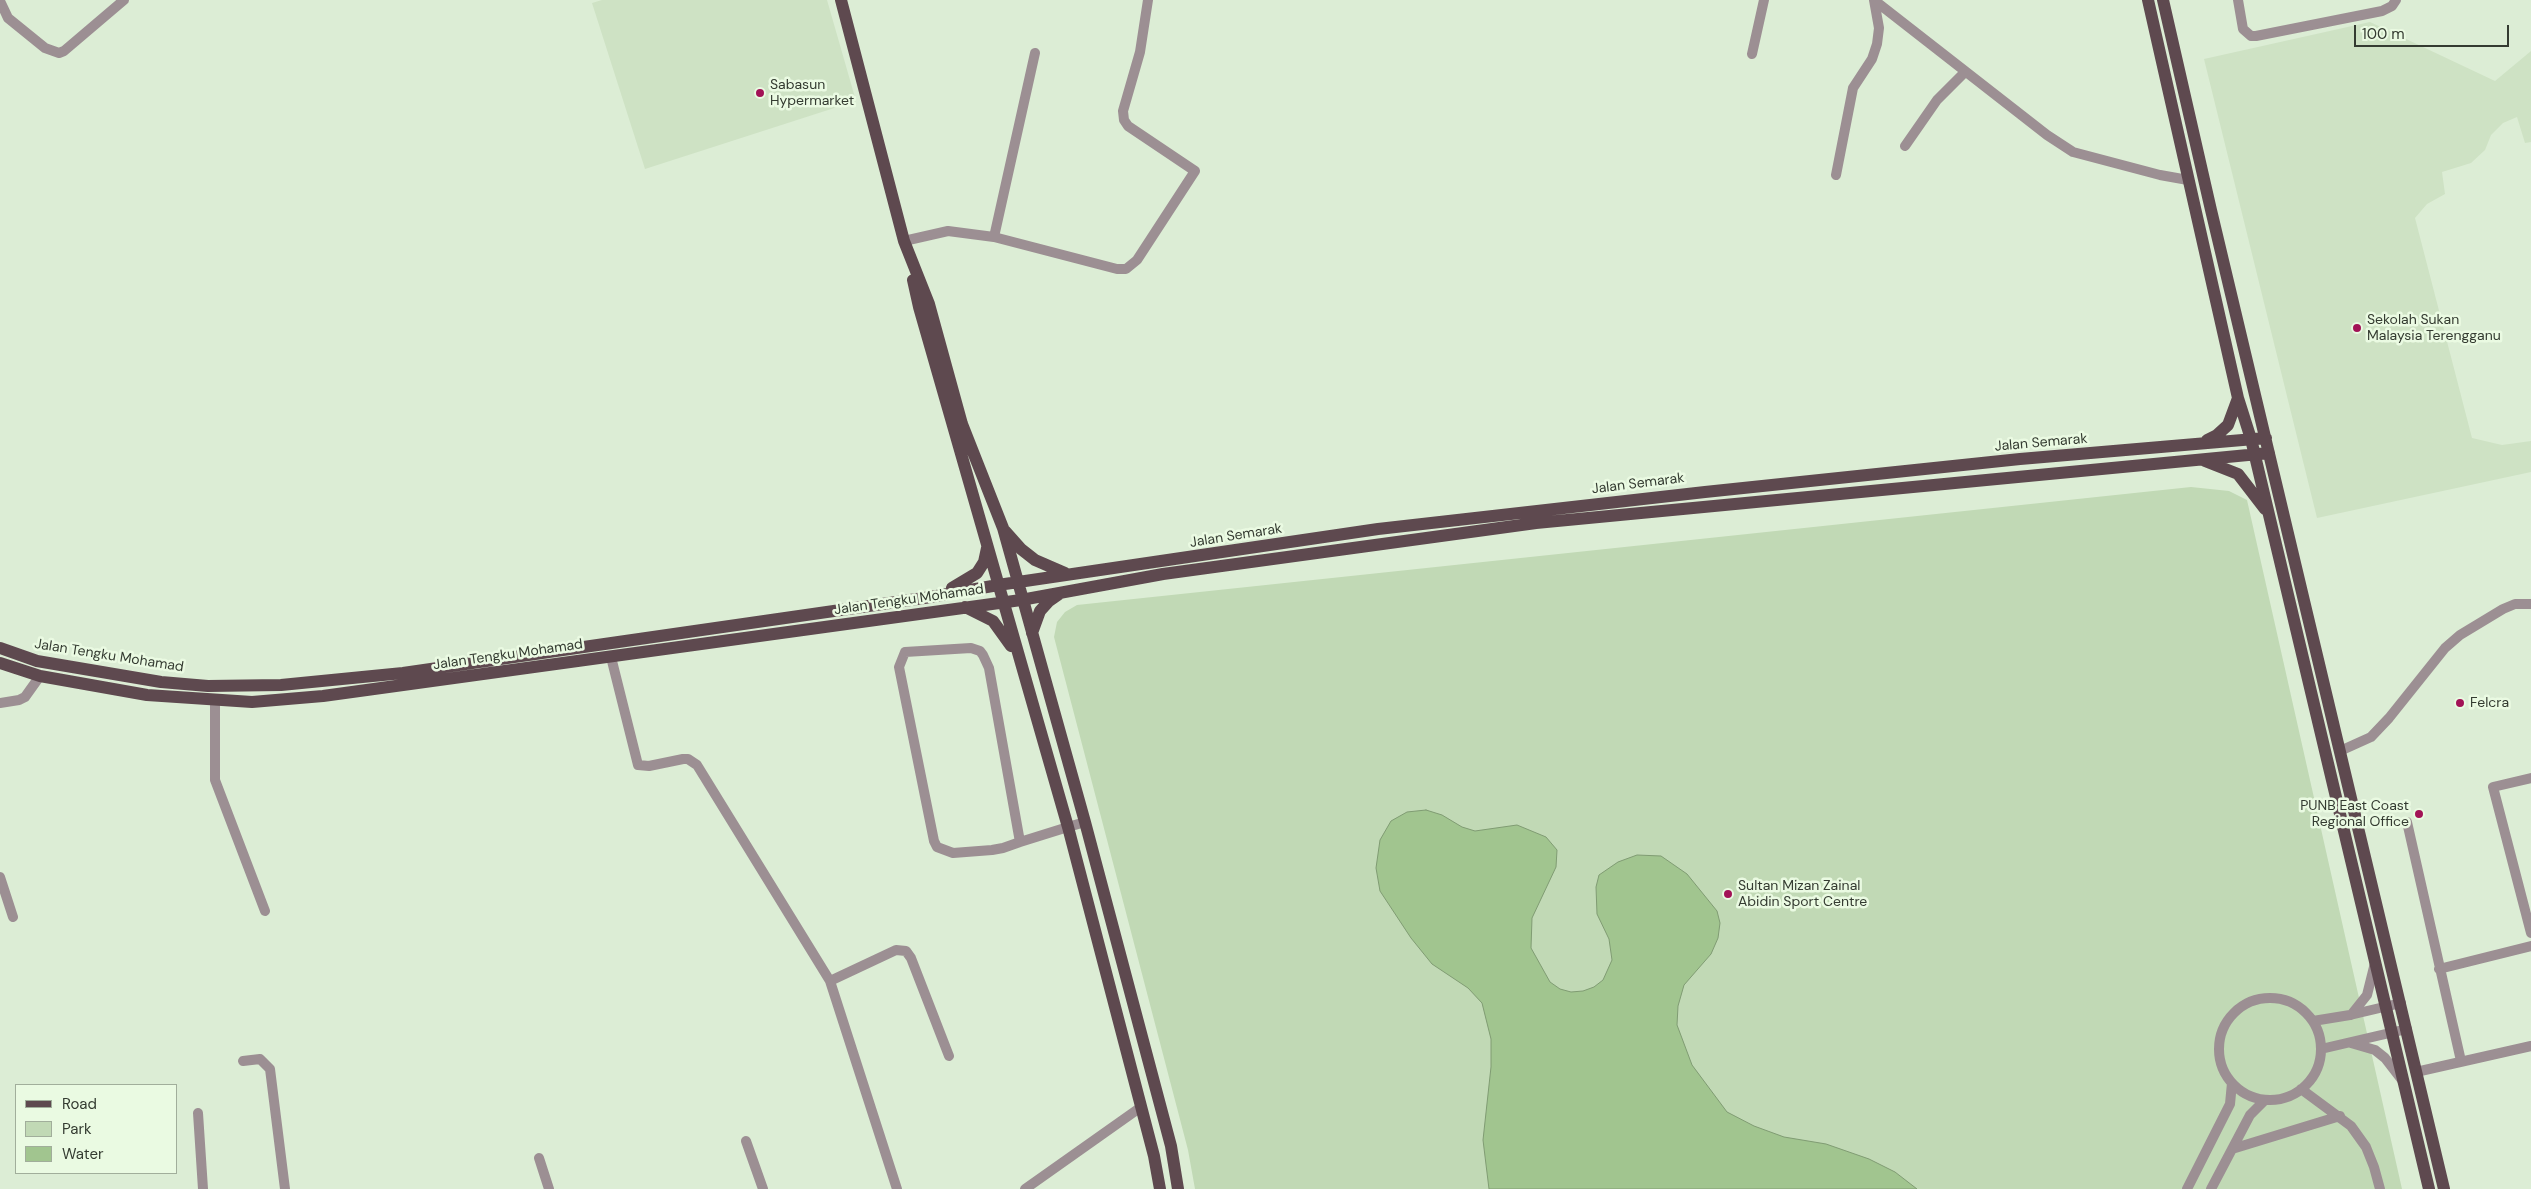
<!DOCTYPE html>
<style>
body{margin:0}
#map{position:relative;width:2531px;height:1189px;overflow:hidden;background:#dcedd5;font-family:"DM Sans",sans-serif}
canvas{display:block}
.legend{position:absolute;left:15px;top:1084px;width:162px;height:90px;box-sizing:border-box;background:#eafae2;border:1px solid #a1ae9b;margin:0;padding:6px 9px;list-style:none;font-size:15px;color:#343b31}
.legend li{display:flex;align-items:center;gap:10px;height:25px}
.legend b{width:25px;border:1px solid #a1ae9b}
.scale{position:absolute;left:2354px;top:25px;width:155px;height:22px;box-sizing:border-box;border:2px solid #343b31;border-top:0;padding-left:6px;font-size:15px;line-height:18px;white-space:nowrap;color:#343b31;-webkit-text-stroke:4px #eafae2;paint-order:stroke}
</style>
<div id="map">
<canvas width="2531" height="1189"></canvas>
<ul class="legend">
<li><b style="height:6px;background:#5e494f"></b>Road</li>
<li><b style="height:14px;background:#c1d9b5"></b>Park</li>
<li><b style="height:14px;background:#a1c58f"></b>Water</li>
</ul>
<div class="scale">100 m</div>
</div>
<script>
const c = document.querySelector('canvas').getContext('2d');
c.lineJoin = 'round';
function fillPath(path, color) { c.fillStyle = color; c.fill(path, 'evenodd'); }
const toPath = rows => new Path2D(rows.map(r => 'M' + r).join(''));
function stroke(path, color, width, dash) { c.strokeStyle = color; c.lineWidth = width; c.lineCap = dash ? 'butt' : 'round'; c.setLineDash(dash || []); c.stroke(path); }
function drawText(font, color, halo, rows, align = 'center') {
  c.font = font + ' "DM Sans",sans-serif'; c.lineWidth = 5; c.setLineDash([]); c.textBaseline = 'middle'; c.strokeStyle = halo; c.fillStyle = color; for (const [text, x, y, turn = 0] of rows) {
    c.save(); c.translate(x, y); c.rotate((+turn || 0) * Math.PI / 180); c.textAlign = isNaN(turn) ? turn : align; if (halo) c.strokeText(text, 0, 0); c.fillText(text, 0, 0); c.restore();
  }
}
const built = toPath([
 [602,0,827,0,856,101,645,169,592,3],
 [2370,22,2495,81,2531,51,2531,142,2525,143,2517,117,2503,123,2491,135,2485,150,2471,163,2442,172,2445,194,2427,204,2415,218,2472,438,2502,445,2531,441,2531,472,2317,518,2204,59]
]);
const green = toPath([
 [2191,487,2229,491,2247,500,2402,1189,1195,1189,1188,1150,1054,637,1057,622,1065,612,1077,605]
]);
const water = toPath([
 [1426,810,1442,815,1462,827,1475,831,1517,825,1546,837,1557,850,1556,867,1532,918,1531,948,1550,982,1560,989,1571,992,1583,991,1594,987,1603,980,1612,960,1609,939,1597,914,1596,887,1599,875,1618,862,1637,855,1661,856,1687,874,1717,911,1720,923,1718,938,1711,954,1684,985,1678,1006,1677,1025,1692,1065,1727,1112,1754,1126,1784,1137,1826,1144,1869,1159,1895,1172,1917,1189,1489,1189,1483,1140,1491,1067,1491,1039,1482,1003,1468,988,1432,964,1411,938,1380,891,1376,868,1380,840,1391,821,1407,812,1426,810]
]);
const minor = toPath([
 [1874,0,2047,135,2073,152,2160,175,2188,180],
 [2238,0,2243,29,2251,36,2256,36,2382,11,2392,6,2396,0],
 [0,1,8,18,45,48,59,53,64,51,124,0],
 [1752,54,1764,0],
 [1905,146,1937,100,1965,72],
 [1836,175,1853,88,1872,59,1877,44,1879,28,1874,0],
 [994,237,1035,53],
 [904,241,948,231,994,237,1117,269,1126,269,1137,260,1195,171,1128,126,1124,120,1123,111,1140,52,1148,0],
 [611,657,638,765,649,766,683,759,688,759,697,765,830,981,897,1189],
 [215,701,215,780,265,911],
 [0,703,19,700,25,697,40,676],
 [2340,751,2371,737,2389,718,2445,648,2460,635,2503,609,2515,604,2531,604],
 [2531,778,2493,787,2531,933],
 [2407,822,2461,1061],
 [1020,842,989,668,983,655,980,651,971,648,905,652,899,667,934,841,937,847,953,853,992,850,1003,848,1020,842,1068,827,1085,822],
 [0,877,13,917],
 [2439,969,2531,946],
 [830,981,896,950,906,951,911,958,949,1056],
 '2219 1049a51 51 0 1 1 102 0a51 51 0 1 1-102 0Z',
 [2351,1015,2367,995,2375,963],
 [2313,1021,2350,1015,2401,1003],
 [2351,1043,2375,1050,2385,1058,2402,1080],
 [2321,1049,2407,1029],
 [243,1061,260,1059,270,1069,285,1189],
 [2416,1072,2531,1046],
 [2301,1089,2351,1126,2366,1147,2374,1167,2380,1189],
 [198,1113,203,1189],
 [746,1141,763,1189],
 [2232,1149,2340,1116],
 [539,1158,549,1189],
 [1025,1189,1141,1107],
 [2187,1189,2230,1104,2232,1083],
 [2211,1189,2250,1115,2265,1100]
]);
const major = toPath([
 [841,0,904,241,929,304,962,424,1003,528,1085,822,1171,1146,1178,1189],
 [2148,0,2238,398,2251,439,2429,1189],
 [2163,0,2211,210,2444,1189],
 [913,280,919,307,1068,827,1154,1156,1160,1189],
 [2207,440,2217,435,2228,425,2238,398],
 [2205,461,2238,474,2265,509],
 [1005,531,1021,549,1035,560,1065,573],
 [952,588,977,573,984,562,987,548],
 [965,607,993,621,1011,646],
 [1032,633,1040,611,1049,601,1059,594],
 [0,648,37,661,161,682,208,686,281,685,403,673,931,597,998,585,1378,529,1705,492,2020,459,2266,438],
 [0,663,40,676,147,695,252,702,323,696,1021,600,1163,574,1536,523,2269,453]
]);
const markers = [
 [760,93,5,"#a21256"],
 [2357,328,5,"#a21256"],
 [2460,703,5,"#a21256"],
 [2419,814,5,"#a21256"],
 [1728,894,5,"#a21256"]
];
const poiNames = [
 ["Sabasun",770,85],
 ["Hypermarket",770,101],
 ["Sekolah Sukan",2367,320],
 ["Malaysia Terengganu",2367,336],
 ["Felcra",2470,703],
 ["PUNB East Coast",2409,806,"right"],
 ["Regional Office",2409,822,"right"],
 ["Sultan Mizan Zainal",1738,886],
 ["Abidin Sport Centre",1738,902]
];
const streetNames = [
 ["Jalan Semarak",2041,443,-5],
 ["Jalan Semarak",1638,484,-7],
 ["Jalan Semarak",1236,536,-9],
 ["Jalan Tengku Mohamad",909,600,-8],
 ["Jalan Tengku Mohamad",508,655,-8],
 ["Jalan Tengku Mohamad",109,656,9]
];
fillPath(built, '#cee2c4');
fillPath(green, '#c1d9b5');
fillPath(water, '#a1c58f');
stroke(water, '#809c73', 1);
stroke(minor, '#9c8f93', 10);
stroke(major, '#5e494f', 12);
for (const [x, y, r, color] of markers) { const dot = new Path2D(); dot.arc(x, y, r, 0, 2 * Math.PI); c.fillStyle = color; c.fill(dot); stroke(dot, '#eafae2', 2); }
drawText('14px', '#343b31', '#eafae2', poiNames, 'left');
drawText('14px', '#343b31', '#eafae2', streetNames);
</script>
